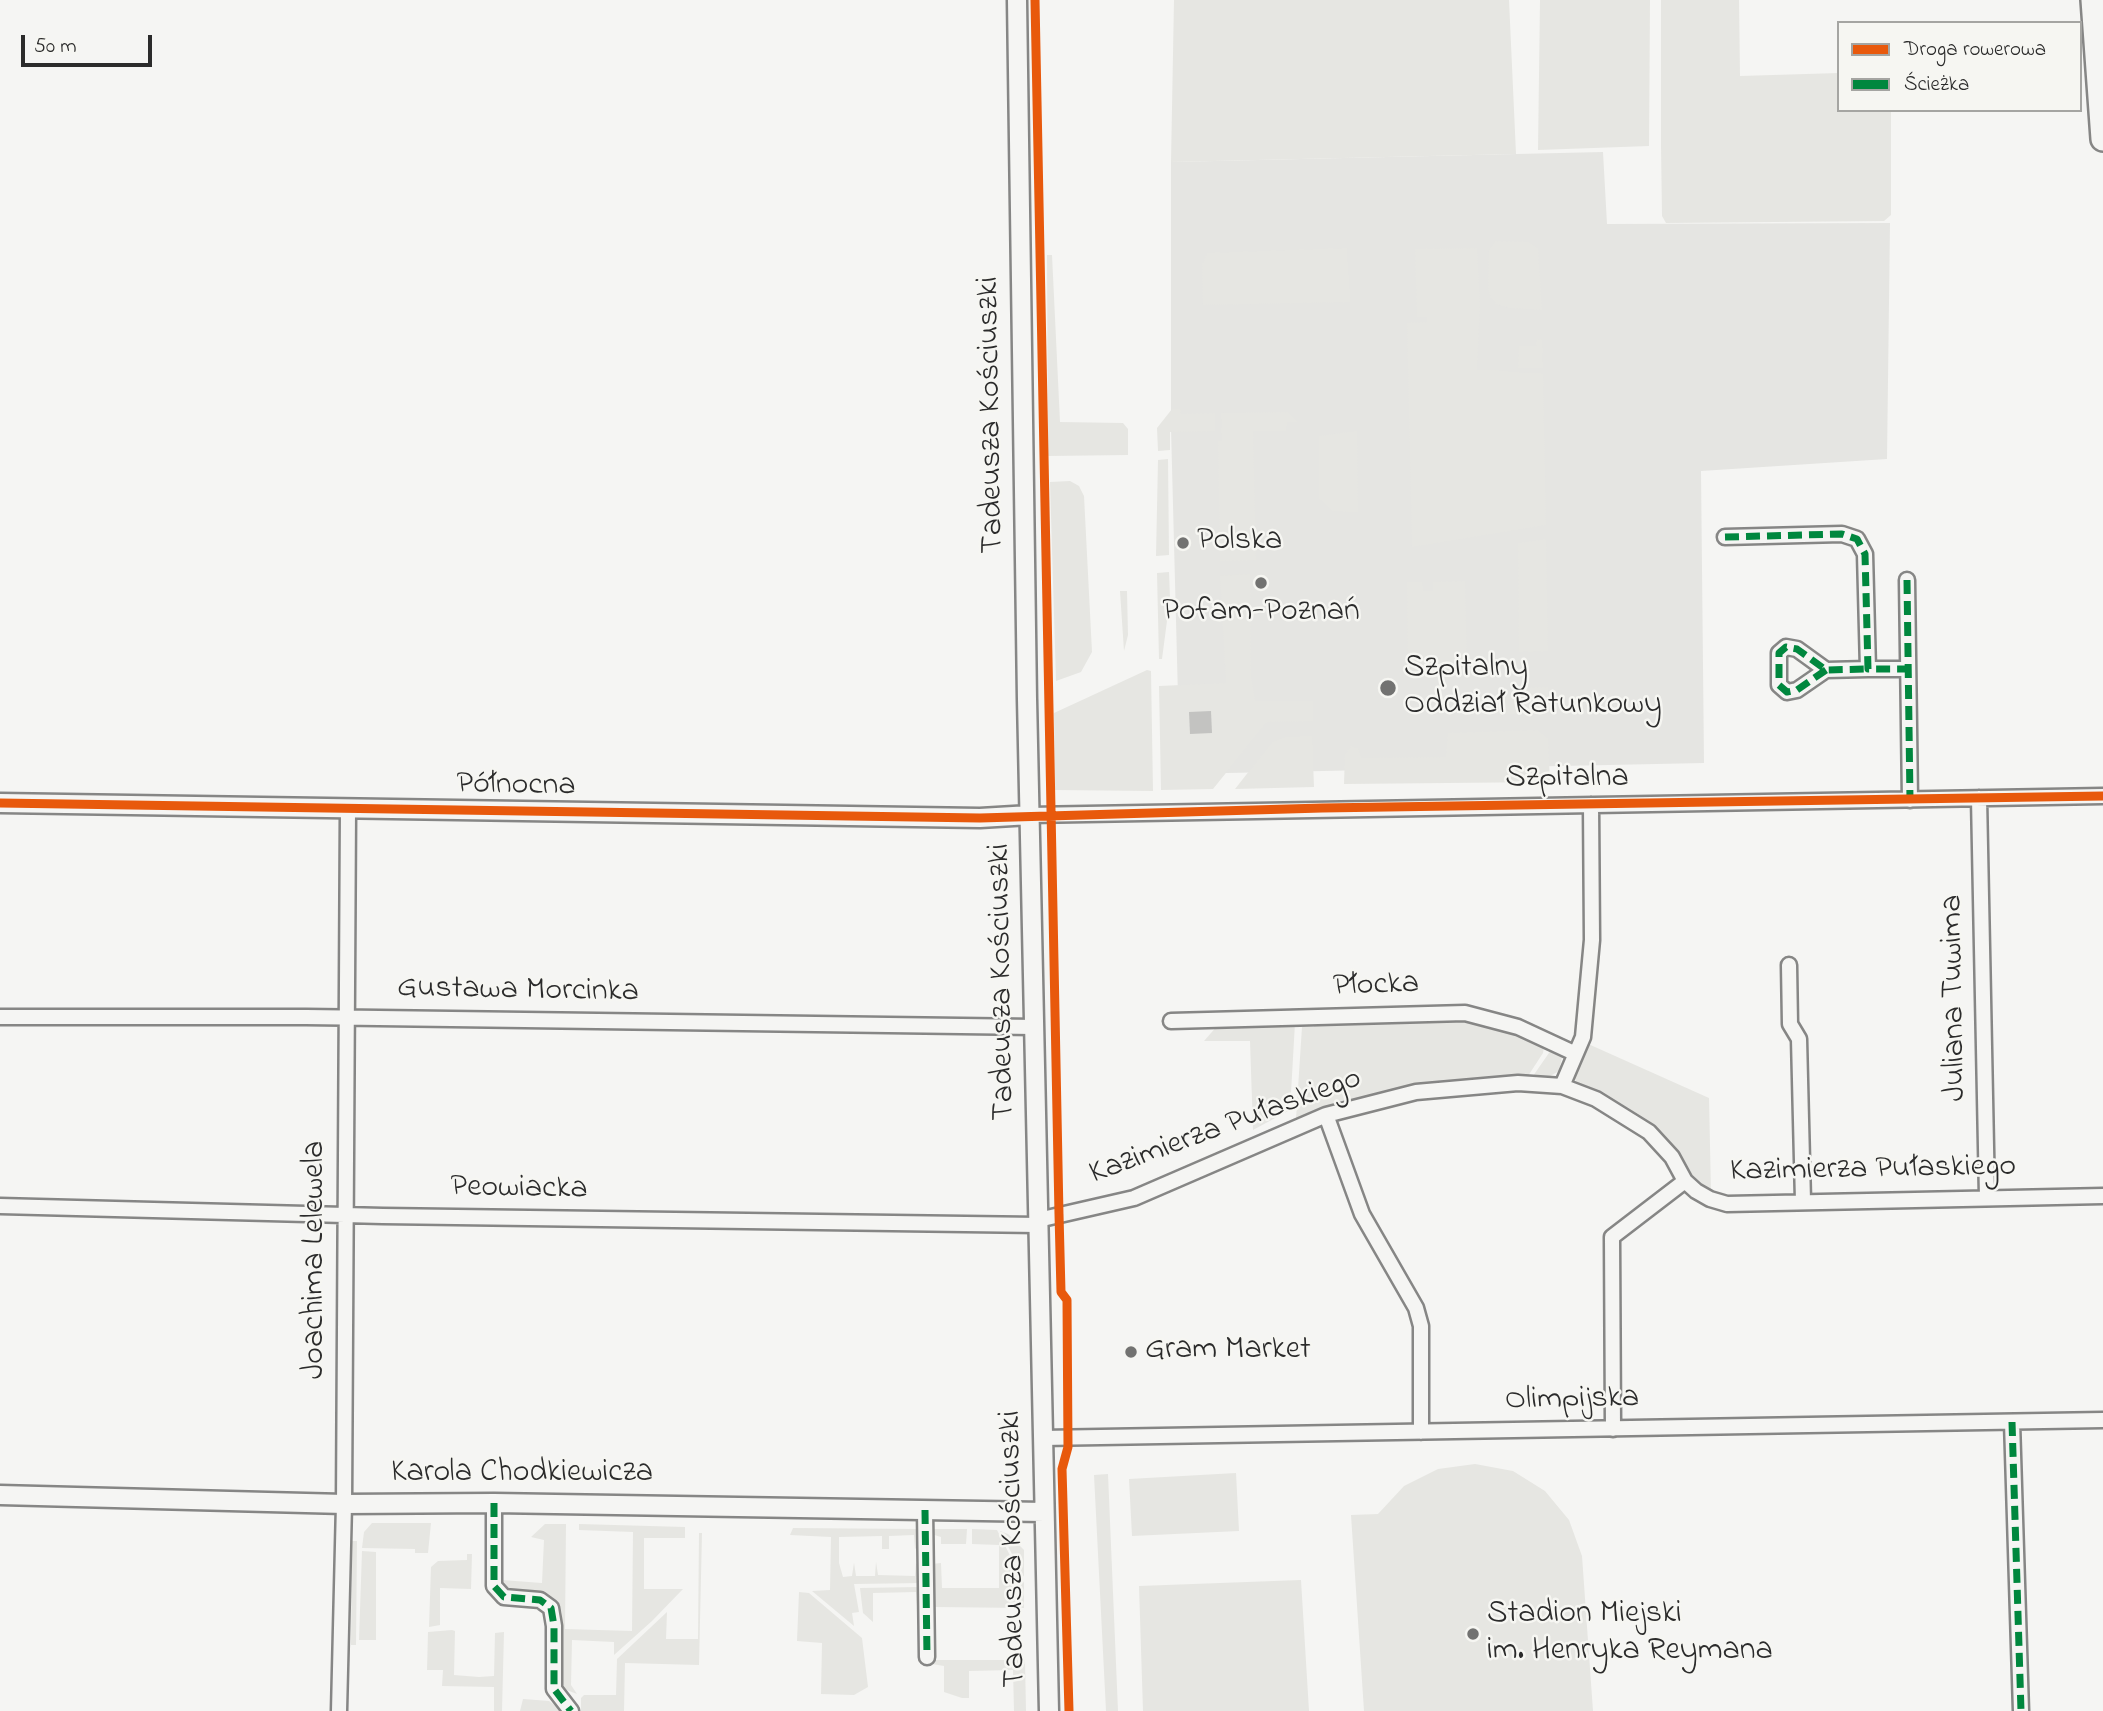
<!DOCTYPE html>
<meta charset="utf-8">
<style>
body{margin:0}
#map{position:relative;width:2103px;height:1711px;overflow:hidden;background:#f5f5f3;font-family:"Indie Flower",sans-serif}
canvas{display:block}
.legend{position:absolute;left:1837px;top:21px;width:245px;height:91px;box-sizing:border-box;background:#f6f6f2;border:2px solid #a5a5a2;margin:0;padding:9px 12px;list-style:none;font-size:21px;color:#2b2b2b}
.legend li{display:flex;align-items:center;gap:14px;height:35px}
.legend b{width:35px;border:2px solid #a5a5a2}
.scale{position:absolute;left:21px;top:35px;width:131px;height:32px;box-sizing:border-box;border:4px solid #2b2b2b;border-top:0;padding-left:9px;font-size:21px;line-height:24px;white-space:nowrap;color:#2b2b2b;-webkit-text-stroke:5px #f6f6f2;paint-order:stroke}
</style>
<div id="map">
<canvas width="2103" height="1711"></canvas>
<ul class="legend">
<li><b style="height:9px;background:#e8590c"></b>Droga rowerowa</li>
<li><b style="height:9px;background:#00873e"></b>Ścieżka</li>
</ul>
<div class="scale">50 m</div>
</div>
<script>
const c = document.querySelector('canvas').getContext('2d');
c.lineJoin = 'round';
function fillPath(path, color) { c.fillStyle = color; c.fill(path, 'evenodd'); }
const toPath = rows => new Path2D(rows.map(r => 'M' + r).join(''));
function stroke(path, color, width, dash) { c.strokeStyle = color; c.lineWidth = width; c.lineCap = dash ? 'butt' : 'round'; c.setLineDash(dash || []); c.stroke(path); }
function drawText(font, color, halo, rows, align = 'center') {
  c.font = font + ' "Indie Flower",sans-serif'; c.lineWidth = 5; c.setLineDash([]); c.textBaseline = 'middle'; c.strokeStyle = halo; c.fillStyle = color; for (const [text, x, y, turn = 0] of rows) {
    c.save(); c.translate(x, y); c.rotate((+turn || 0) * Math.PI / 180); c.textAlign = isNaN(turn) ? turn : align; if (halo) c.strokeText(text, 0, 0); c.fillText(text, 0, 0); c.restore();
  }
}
const built = toPath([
 [1603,152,1607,224,1890,223,1887,459,1701,471,1704,763,1180,774,1171,428,1171,162]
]);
const green = toPath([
 [1174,0,1509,0,1516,154,1171,162],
 [1540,0,1650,0,1649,146,1538,150],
 [1661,0,1739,0,1740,76,1839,73,1839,110,1891,110,1891,215,1884,221,1666,223,1662,216,1661,146],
 [1495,241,1529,242,1538,248,1542,310,1510,308,1496,304,1491,298,1488,290,1489,250],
 [1347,248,1351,302,1203,305,1202,265,1207,253],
 [1477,248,1480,305,1477,369,1543,374,1546,525,1412,547,1407,323,1427,322,1427,317,1417,317,1415,249],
 [1047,255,1052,255,1060,422,1123,423,1128,429,1128,455,1048,456],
 [1537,339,1542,340,1543,368,1518,368,1519,346,1536,346],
 [1172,409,1180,409,1181,414,1215,413,1215,431,1170,432,1170,450,1158,451,1157,428],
 [1288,412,1299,422,1287,422,1286,431,1253,431,1256,560,1220,561,1218,441,1222,441,1221,413],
 [1357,431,1358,512,1332,511,1319,499,1319,436],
 [1168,459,1169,555,1156,556,1158,460],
 [1070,481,1079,486,1084,496,1092,652,1081,672,1056,681,1050,482],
 [1546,539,1548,651,1519,652,1518,543],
 [1169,572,1170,598,1162,659,1159,659,1157,573],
 [1250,574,1251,677,1255,701,1313,701,1313,721,1267,722,1213,789,1161,790,1159,686,1226,683,1220,576],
 [1465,581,1467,670,1408,671,1407,582,1422,582,1423,591,1433,591,1433,582],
 [1120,591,1127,591,1128,635,1124,651],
 [1147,670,1151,671,1153,791,1055,790,1054,713],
 [1548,687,1548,703,1538,714,1477,714,1474,709,1461,710,1461,698,1513,696,1513,688],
 [1538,730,1548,738,1550,782,1344,784,1345,754,1351,746,1358,749,1361,758,1446,757,1448,733],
 [1312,736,1314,787,1235,789,1272,742,1285,737],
 [1462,1018,1497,1026,1544,1047,1543,1053,1528,1076,1470,1079,1408,1087,1349,1100,1296,1119,1302,1027,1314,1027,1314,1022],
 [1295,1023,1290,1110,1253,1130,1250,1041,1204,1041,1218,1025],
 [1586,1043,1709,1098,1711,1193,1694,1180,1672,1145,1648,1123,1611,1099,1577,1084,1575,1079],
 [1551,1050,1562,1057,1559,1071,1545,1079,1533,1076],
 [1475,1464,1513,1471,1545,1491,1569,1520,1582,1556,1593,1711,1364,1711,1351,1515,1378,1514,1404,1486,1438,1469],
 [1236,1473,1239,1531,1132,1536,1129,1479],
 [1108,1474,1118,1711,1106,1711,1094,1475],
 [372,1523,431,1523,428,1553,415,1553,415,1549,362,1548,364,1532],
 [545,1524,566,1524,565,1629,632,1631,633,1532,579,1530,579,1524,685,1527,685,1538,644,1538,644,1589,683,1589,652,1621,614,1655,614,1642,572,1640,571,1685,577,1694,564,1689,561,1680,562,1613,559,1603,548,1594,511,1593,501,1588,499,1535,503,1537,502,1580,542,1583,544,1540,531,1537],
 [793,1528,921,1529,921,1543,915,1549,914,1535,889,1536,889,1549,882,1549,882,1536,839,1537,839,1563,843,1577,852,1576,854,1563,856,1576,875,1576,876,1562,878,1575,915,1576,916,1563,921,1568,922,1583,854,1584,859,1612,852,1613,854,1626,812,1591,830,1590,831,1537,790,1535],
 [931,1529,967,1529,966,1544,941,1544,941,1537,931,1534],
 [972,1529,997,1530,1024,1583,1024,1608,935,1607,934,1660,1025,1660,1026,1711,1014,1711,1013,1670,969,1671,969,1698,962,1698,944,1692,944,1666,932,1664,931,1564,941,1563,942,1588,999,1588,999,1545,972,1544],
 [1000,1531,1008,1534,1024,1550,1024,1577],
 [699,1533,702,1533,699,1665,625,1663,624,1711,581,1711,581,1698,584,1695,616,1695,617,1659,667,1612,666,1639,698,1639],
 [352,1541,357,1541,356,1645,351,1645],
 [362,1551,376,1552,376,1640,359,1640],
 [467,1554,472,1554,471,1589,440,1588,440,1625,429,1627,431,1567,438,1561,467,1560],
 [1301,1580,1309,1711,1143,1711,1139,1586],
 [919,1587,920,1646,916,1592,873,1593,873,1622,863,1613,860,1588],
 [799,1592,809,1593,862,1638,868,1687,854,1695,821,1694,822,1643,797,1641],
 [452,1630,455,1631,454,1675,479,1677,494,1676,495,1633,504,1632,502,1711,494,1711,494,1687,442,1686,443,1670,427,1670,428,1632],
 [523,1699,549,1701,563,1711,520,1711]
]);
const water = toPath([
 [1211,711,1212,733,1190,734,1189,712]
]);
const minor = toPath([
 [1725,537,1842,534,1857,539,1865,554,1868,669,1908,669],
 [1907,580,1910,800],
 [1826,670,1797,690,1787,692,1779,685,1779,653,1786,647,1797,649,1826,670,1868,669],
 [1979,798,1987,1197],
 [1030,815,2103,796],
 [1789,965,1790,1024,1799,1039,1803,1201],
 [0,1017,306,1017,1034,1027],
 [1171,1021,1465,1013,1518,1027,1574,1053],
 [1562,1086,1583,1037,1592,940,1591,805],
 [1326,1115,1362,1214,1416,1308,1421,1326,1421,1432],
 [0,1206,383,1216,1038,1225],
 [1038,1220,1134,1198,1326,1115,1416,1092,1518,1083,1562,1086,1596,1099,1649,1132,1672,1157,1685,1181,1696,1191,1710,1199,1727,1204,2103,1196],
 [2012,1422,2021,1711],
 [1613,1429,1612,1237,1685,1181],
 [1042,1438,2103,1420],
 [494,1503,494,1586,504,1597,540,1600,551,1608,554,1626,554,1689,571,1711],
 [925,1510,927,1657],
 [339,1711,344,1504,348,810]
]);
const tertiary = toPath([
 [1017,0,1027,699,1049,1711],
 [0,803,980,818,1030,815],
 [0,1495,344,1504,494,1503,1044,1512]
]);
const primary = toPath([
 [2093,0,2103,139]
]);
const quiet = toPath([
 [1725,537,1842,534,1857,539,1865,554,1868,669,1908,669],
 [1907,580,1910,800],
 [1826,670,1797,690,1787,692,1779,685,1779,653,1786,647,1797,649,1826,670,1868,669],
 [2012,1422,2021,1711],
 [494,1503,494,1586,504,1597,540,1600,551,1608,554,1626,554,1689,571,1711],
 [925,1510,927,1657]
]);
const cycleway = toPath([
 [1035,0,1059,1214,1061,1292,1067,1300,1068,1447,1062,1469,1069,1711],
 [0,803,980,818,1322,808,2103,796]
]);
const markers = [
 [1183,543,7,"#727271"],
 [1261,583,7,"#727271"],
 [1388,688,9,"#727271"],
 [1131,1352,7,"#727271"],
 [1473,1634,7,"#727271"]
];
const streetNames = [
 ["Tadeusza Kościuszki",993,415,-91],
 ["Szpitalna",1567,780],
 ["Północna",516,787,1],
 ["Tadeusza Kościuszki",1004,982,-91],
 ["Płocka",1376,987,-2],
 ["Gustawa Morcinka",518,992,1],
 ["Juliana Tuwima",1956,998,-91],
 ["Kazimierza Pułaskiego",1226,1128,-20],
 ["Kazimierza Pułaskiego",1873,1171,-1],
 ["Peowiacka",519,1190,1],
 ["Joachima Lelewela",317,1260,-90],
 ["Olimpijska",1572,1401,-1],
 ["Karola Chodkiewicza",522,1475],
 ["Tadeusza Kościuszki",1015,1549,-91]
];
const poiNames = [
 ["Polska",1197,543],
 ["Pofam-Poznań",1261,614,"center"],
 ["Szpitalny",1404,670],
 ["Oddział Ratunkowy",1404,707],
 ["Gram Market",1145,1352],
 ["Stadion Miejski",1487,1616],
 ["im. Henryka Reymana",1487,1653]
];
fillPath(built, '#e5e5e2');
fillPath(green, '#e6e6e2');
fillPath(water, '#c3c3c1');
stroke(minor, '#868685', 19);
stroke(tertiary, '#868685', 23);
stroke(primary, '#868685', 28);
stroke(minor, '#f5f5f3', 14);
stroke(tertiary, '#f5f5f3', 18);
stroke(primary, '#f5f5f3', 23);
stroke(quiet, '#00873e', 7, [14, 7]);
stroke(cycleway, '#e8590c', 9);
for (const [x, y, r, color] of markers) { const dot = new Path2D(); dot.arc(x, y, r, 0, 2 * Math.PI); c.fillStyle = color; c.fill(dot); stroke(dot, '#f6f6f2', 2.5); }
drawText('32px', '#2b2b2b', '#f6f6f2', streetNames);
drawText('32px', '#2b2b2b', '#f6f6f2', poiNames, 'left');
</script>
